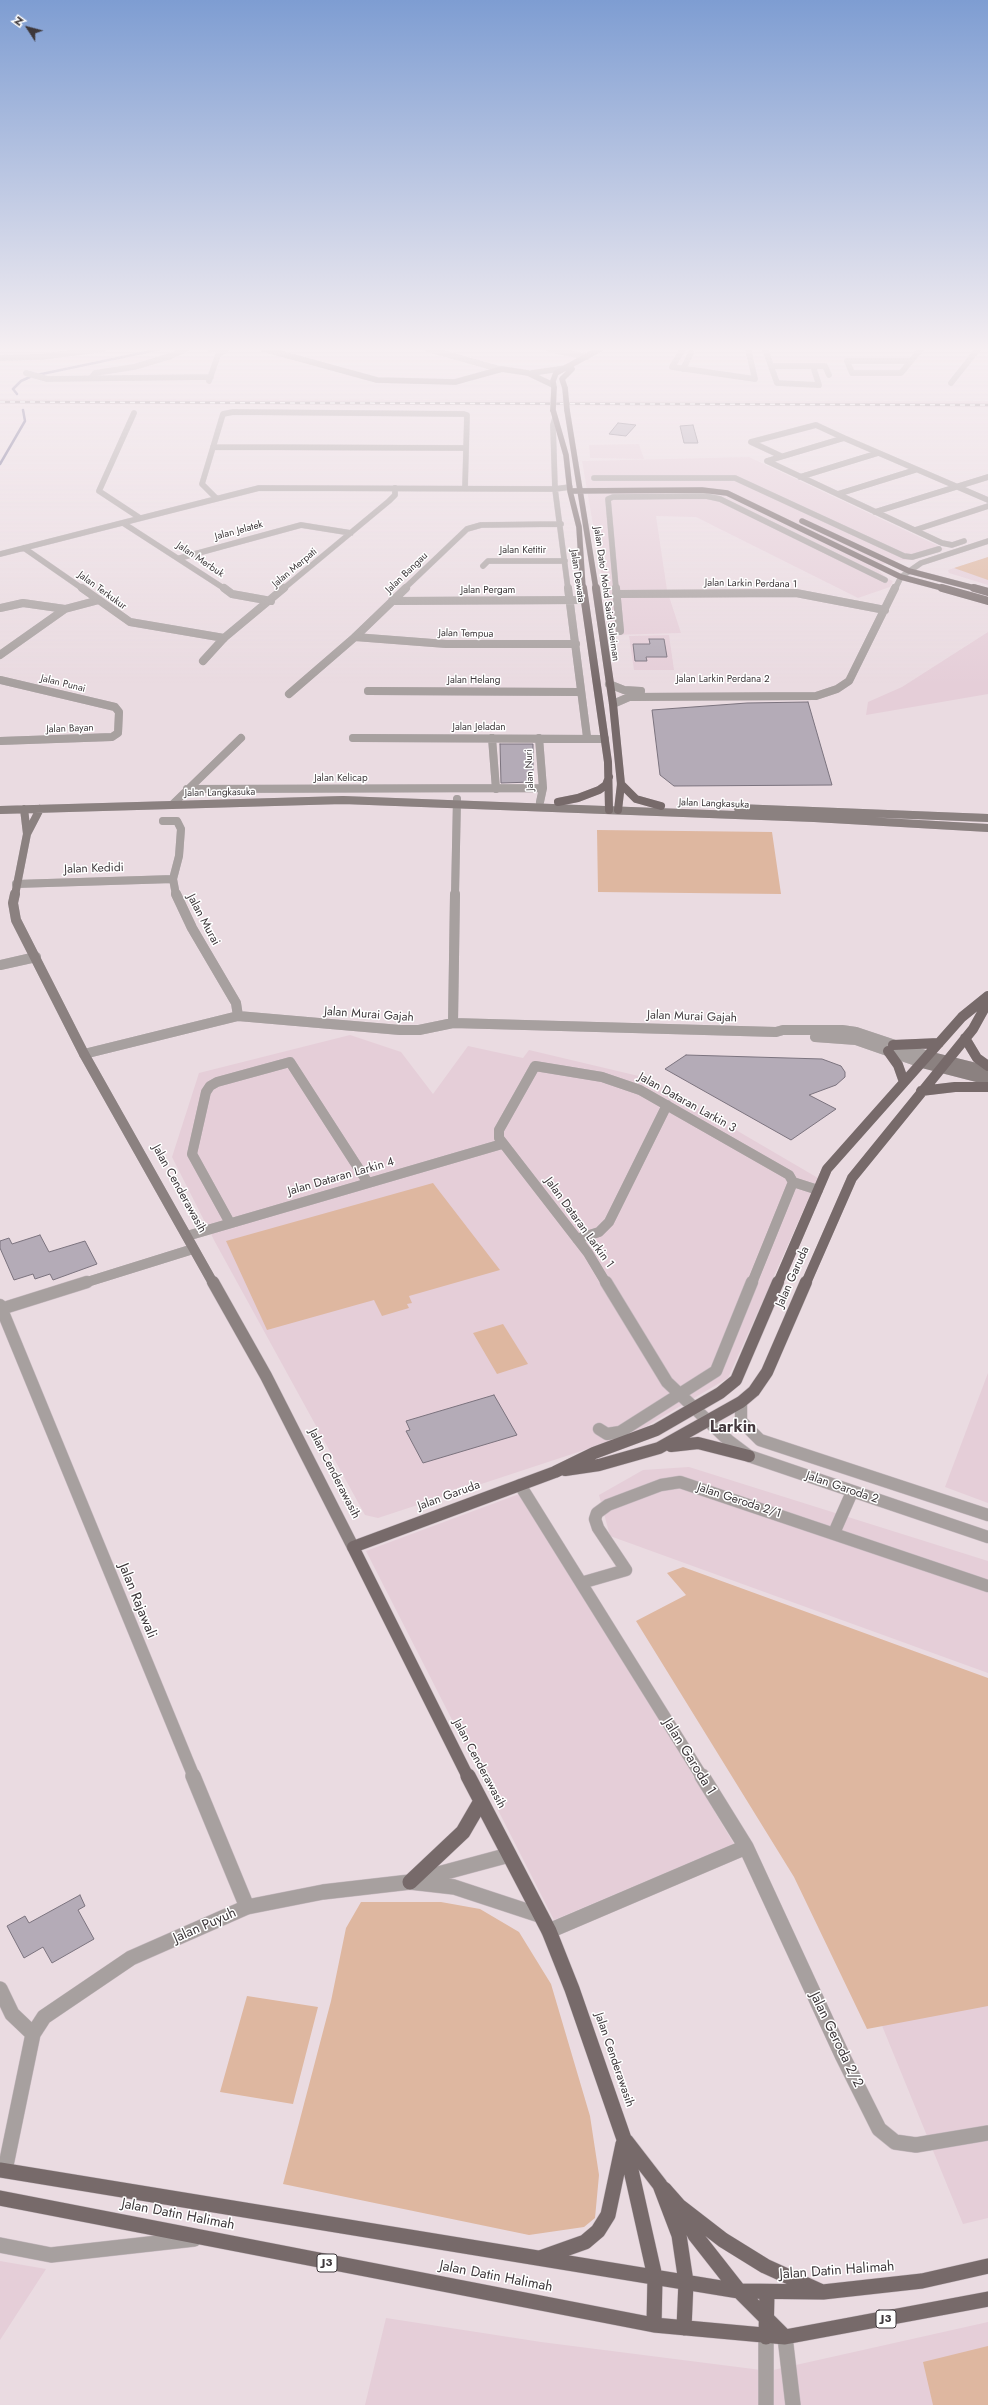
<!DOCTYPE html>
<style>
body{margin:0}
#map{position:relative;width:988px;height:2405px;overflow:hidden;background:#eadbe1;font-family:Jost,sans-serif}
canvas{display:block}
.north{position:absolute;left:8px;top:8px;width:40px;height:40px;-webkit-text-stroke:3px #fff;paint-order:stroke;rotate:306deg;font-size:11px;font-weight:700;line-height:16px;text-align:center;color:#3d373a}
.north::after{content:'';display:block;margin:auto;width:14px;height:18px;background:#3d373a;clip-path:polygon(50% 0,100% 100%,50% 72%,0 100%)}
</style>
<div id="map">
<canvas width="988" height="2405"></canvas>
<div class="north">N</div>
</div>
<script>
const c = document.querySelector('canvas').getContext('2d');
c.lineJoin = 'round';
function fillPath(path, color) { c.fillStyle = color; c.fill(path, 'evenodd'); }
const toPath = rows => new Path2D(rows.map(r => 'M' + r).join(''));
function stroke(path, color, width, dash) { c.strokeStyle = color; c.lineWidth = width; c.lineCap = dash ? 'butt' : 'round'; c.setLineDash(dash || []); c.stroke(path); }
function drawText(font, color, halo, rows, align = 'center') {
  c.font = font + ' Jost,sans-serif'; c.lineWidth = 3; c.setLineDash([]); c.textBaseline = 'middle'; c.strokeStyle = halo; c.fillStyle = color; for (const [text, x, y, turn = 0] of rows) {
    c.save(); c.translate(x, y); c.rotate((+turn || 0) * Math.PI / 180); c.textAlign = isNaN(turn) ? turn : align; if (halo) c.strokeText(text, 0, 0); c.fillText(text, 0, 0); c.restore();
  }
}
const built = toPath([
 [0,399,988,401,988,407,0,404],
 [639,444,644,459,590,458,589,445],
 [749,457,945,549,911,560,896,560,875,567,888,579,893,581,890,587,858,598,696,517,656,516,667,590,681,633,612,635,582,461],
 [988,557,988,585,949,573,948,570],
 [988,632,988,694,866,715,868,702,902,687],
 [669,635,674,670,634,670,629,636],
 [350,1035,401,1052,433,1094,468,1046,523,1058,529,1050,647,1078,818,1178,728,1378,633,1434,378,1518,365,1515,215,1242,172,1157,199,1073],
 [988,1373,988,1503,945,1487],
 [689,1467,988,1561,988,1673,610,1536,599,1495,643,1470],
 [519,1494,628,1667,734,1844,554,1920,366,1551],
 [988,1985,988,2218,963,2224,876,2011],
 [0,2261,46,2269,0,2340],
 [386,2318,541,2342,769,2371,988,2322,988,2405,365,2405]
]);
const green = toPath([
 [988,557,988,580,954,568,985,558],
 [597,830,772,832,781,894,598,892],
 [433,1183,500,1270,409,1296,412,1303,407,1304,409,1308,382,1316,374,1300,267,1330,226,1241],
 [503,1324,528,1364,497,1374,473,1333],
 [683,1567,988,1678,988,2006,867,2029,794,1877,636,1621,686,1595,667,1573],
 [361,1902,441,1902,480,1909,519,1932,551,1984,590,2116,599,2175,595,2218,584,2227,529,2235,283,2184,331,2001,346,1928],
 [247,1996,318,2007,293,2104,220,2092],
 [988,2346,988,2405,933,2405,923,2362]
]);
const stream = toPath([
 [17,394,13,389,21,381,32,376,161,349],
 [0,464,25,421,23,410]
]);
const building = toPath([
 [618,423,636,425,626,436,609,434,618,423],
 [693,425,698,443,684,443,680,426,693,425],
 [649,639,664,639,667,657,646,657,647,661,635,661,633,644,650,644,649,639],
 [808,702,832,785,674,786,660,775,652,710,747,703,808,702],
 [500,744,533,744,533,782,501,783,500,744],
 [686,1055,822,1059,841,1066,845,1072,845,1077,836,1085,809,1095,836,1109,791,1140,665,1069,686,1055],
 [40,1235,49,1252,85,1241,97,1264,53,1280,50,1274,35,1279,33,1274,14,1280,0,1248,0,1241,9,1238,12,1244,40,1235],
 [494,1395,517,1435,423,1463,406,1431,410,1430,406,1421,494,1395],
 [80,1895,85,1906,78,1910,94,1939,52,1963,43,1947,24,1958,7,1926,25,1916,29,1923,80,1895]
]);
const streetFar4 = toPath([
 [211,349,223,350],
 [428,349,499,369],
 [549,349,587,357],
 [683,349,672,367,755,379,748,349],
 [765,349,777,383,819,385,813,366],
 [0,358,41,357,103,349],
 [847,361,911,361,901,373,852,373,847,361],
 [911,361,921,349],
 [771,366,825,366,829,375],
 [683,369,691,353],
 [26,373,47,379,211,377],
 [91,378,95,373,134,367,171,356,186,349],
 [209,381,218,355,226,349],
 [951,383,978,349],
 [134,413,99,491,140,518],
 [555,418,553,425,555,489,568,589],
 [213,447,465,448],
 [781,456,751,442,816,425,844,438],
 [767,461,942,543,952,545,964,541],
 [767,461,844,438,988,500],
 [800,477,878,453],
 [594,478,735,478,904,556,912,557,939,549],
 [838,494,915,470],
 [216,498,202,484,223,414,233,412,464,414,467,415,465,488],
 [875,512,988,477],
 [123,523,225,589],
 [915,530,988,506],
 [24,548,83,589],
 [0,554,259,488,555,489,570,487],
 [180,558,301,525,351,533],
 [483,566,488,561,565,561],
 [283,589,389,501,395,495,395,488],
 [404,589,467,529,481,525,561,524],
 [616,589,608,499,613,497,706,496,720,499,885,580],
 [895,589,901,577,921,563,988,541]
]);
const streetFar3 = toPath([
 [82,588,130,622,224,638],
 [224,588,232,594,271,601],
 [568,588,587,737],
 [616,588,620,631],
 [616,594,796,593,885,610],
 [392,601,584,600],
 [0,608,23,603,65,609],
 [355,637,446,644,576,644],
 [0,655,65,609,99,600],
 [203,661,224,638,284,588],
 [0,680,115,707,119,712,118,733,112,737,0,741],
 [609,684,624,690,641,691],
 [368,691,580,692],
 [289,694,355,637,406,588],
 [613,704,629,697,816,696,837,689,849,681,895,588],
 [353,738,605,739],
 [492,738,496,789],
 [539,738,543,788,540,802],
 [187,789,543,788],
 [173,804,241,738],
 [163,821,177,821,181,829,179,856,173,879,176,895],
 [16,884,173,879],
 [455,895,457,799]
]);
const streetFar2 = toPath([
 [176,894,192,928,236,1003,238,1016],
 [0,965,36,957],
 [453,1023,455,894],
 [815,1037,856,1040,922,1063],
 [84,1054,238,1016,400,1030,419,1030,453,1023,776,1032,783,1030,842,1030,856,1032,928,1056],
 [793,1182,818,1190],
 [230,1223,192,1154,206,1092,210,1086,217,1082,290,1062,368,1183],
 [187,1236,502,1144],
 [577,1239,599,1232,609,1222,667,1105],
 [84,1283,193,1249],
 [606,1283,588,1253,499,1138,499,1130,535,1066,602,1077,640,1090,789,1175,793,1182],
 [752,1283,793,1182]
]);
const streetFar1 = toPath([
 [606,1282,667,1382,729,1441,749,1456,988,1537],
 [0,1305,194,1777],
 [1,1309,87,1282],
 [741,1402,741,1421,760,1440,988,1515],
 [599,1429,607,1434,620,1432,716,1371,752,1282],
 [520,1485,702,1777],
 [834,1533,852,1492],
 [581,1583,626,1570,598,1528,595,1519,597,1513,608,1505,661,1485,680,1482,988,1586]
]);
const street = toPath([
 [193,1776,247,1907],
 [702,1776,746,1847,843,2057,879,2129,895,2142,916,2145,988,2133],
 [416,1880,509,1855],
 [549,1931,746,1847],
 [0,1989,12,2014,33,2034],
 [5,2170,33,2034,44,2017,131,1958,247,1907,323,1892,410,1882,454,1887,539,1915],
 [0,2245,51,2255,194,2239],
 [766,2337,766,2405],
 [785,2337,793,2405]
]);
const secondaryFar3 = toPath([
 [264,349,377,380,455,382,502,369,528,373,553,385],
 [532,373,566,368]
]);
const secondaryFar2 = toPath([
 [738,808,988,818],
 [24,809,27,834],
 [0,810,343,800,814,818,988,828],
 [15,895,27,834,40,809]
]);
const secondaryFar1 = toPath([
 [15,894,13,903,16,920,84,1054,213,1283],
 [928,1056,988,1071],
 [922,1063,988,1080]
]);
const secondary = toPath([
 [213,1282,266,1376,353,1547]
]);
const primaryFar4 = toPath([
 [554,388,553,381,556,373,600,349],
 [565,388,562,379,572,369],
 [553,410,566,455,570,491,579,527,583,589],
 [567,410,596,589],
 [570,491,702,490,727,493,901,577,946,589],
 [802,521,909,571,978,589]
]);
const primaryFar3 = toPath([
 [583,588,608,762,609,810],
 [596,588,613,704,621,784,618,810],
 [942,588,988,601],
 [974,588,988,592],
 [621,784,636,799,661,806],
 [558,802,578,798,599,790,606,785,609,777]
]);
const primaryFar2 = toPath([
 [965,1038,977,1058,988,1066],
 [893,1045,939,1043],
 [888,1051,898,1065,904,1082],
 [921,1091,955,1087,988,1087],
 [778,1283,827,1169,962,1017,988,996],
 [806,1283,852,1178,973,1029,988,1002]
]);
const primaryFar1 = toPath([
 [671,1446,698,1443,749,1456],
 [565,1470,599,1465,659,1448,741,1402,754,1391,767,1372,806,1282],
 [468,1777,353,1547,555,1472,594,1453,656,1430,720,1393,736,1380,778,1282]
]);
const primary = toPath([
 [468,1776,549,1931,572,1989,624,2139,655,2277,654,2325],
 [410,1882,463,1832,481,1801],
 [626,2141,660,2185,679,2235,686,2282,684,2328],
 [0,2170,739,2291,823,2292,922,2281,988,2266],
 [664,2189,679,2206,723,2240,765,2266,820,2291],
 [0,2198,654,2325,785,2337,988,2299],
 [682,2210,695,2235,739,2291,785,2337],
 [540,2258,585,2242,598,2231,608,2215,623,2144],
 [766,2337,767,2292]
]);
const rail = toPath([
 [0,402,988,405]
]);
const primaryBridge = toPath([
 [565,388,567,410],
 [553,410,554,388]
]);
const farStreetnames = [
 ["Jalan Jelatek",239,531,-15],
 ["Jalan Ketitir",523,551],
 ["Jalan Merbuk",200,560,34],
 ["Jalan Merpati",295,568,-40],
 ["Jalan Bangau",407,573,-44],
 ["Jalan Dewata",577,576,82],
 ["Jalan Larkin Perdana 1",751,584,1],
 ["Jalan Terkukur",102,591,36],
 ["Jalan Pergam",488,591],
 ["Jalan Dato' Mohd Said Suleiman",606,594,82],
 ["Jalan Tempua",466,634,1],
 ["Jalan Larkin Perdana 2",723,680],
 ["Jalan Helang",474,681],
 ["Jalan Punai",63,684,14],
 ["Jalan Jeladan",479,728],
 ["Jalan Bayan",70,729,-2],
 ["Jalan Nuri",530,770,-92],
 ["Jalan Kelicap",341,779],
 ["Jalan Langkasuka",220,793,-1],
 ["Jalan Langkasuka",714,804,2]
];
const shields = [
 [327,2263,20],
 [886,2319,20]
];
const shieldNames = [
 ["J3",327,2263],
 ["J3",886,2319]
];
const streetNames = [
 ["Jalan Kedidi",94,869,-2],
 ["Jalan Murai",203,920,62],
 ["Jalan Murai Gajah",369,1015,4],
 ["Jalan Murai Gajah",692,1017,2],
 ["Jalan Dataran Larkin 3",687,1103,29],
 ["Jalan Dataran Larkin 4",341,1177,-16],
 ["Jalan Cenderawasih",179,1189,61],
 ["Jalan Dataran Larkin 1",579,1223,54],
 ["Jalan Garuda",793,1277,-66],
 ["Jalan Cenderawasih",334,1474,63],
 ["Jalan Garoda 2",842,1488,19],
 ["Jalan Garuda",449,1496,-20],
 ["Jalan Geroda 2/1",739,1501,18],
 ["Jalan Cenderawasih",479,1764,62],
 ["Jalan Cenderawasih",614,2060,71]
];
const nearStreetnames = [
 ["Jalan Rajawali",137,1601,68],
 ["Jalan Garoda 1",689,1757,58],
 ["Jalan Puyuh",205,1926,-24],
 ["Jalan Geroda 2/2",836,2040,64],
 ["Jalan Datin Halimah",178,2215,11],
 ["Jalan Datin Halimah",837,2271,-4],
 ["Jalan Datin Halimah",496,2277,11]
];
const districtNames = [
 ["Larkin",733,1428]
];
fillPath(built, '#e5ced8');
fillPath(green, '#deb7a0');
stroke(stream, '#6b668d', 2.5);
fillPath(building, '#b4abb7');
stroke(building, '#7b737e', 1);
stroke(streetFar4, '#c7bac0', 6);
stroke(streetFar3, '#c7bac0', 8);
stroke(streetFar2, '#c7bac0', 10);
stroke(streetFar1, '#c7bac0', 13);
stroke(street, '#c7bac0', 16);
stroke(secondaryFar3, '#c7bac0', 6);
stroke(secondaryFar2, '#c7bac0', 8);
stroke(secondaryFar1, '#c7bac0', 10);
stroke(secondary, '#c7bac0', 13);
stroke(primaryFar4, '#c7bac0', 6);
stroke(primaryFar3, '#c7bac0', 8);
stroke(primaryFar2, '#c7bac0', 10);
stroke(primaryFar1, '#c7bac0', 13);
stroke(primary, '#c7bac0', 16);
stroke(streetFar4, '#a7a09f', 5.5);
stroke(streetFar3, '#a7a09f', 8);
stroke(streetFar2, '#a7a09f', 10);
stroke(streetFar1, '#a7a09f', 12);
stroke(street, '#a7a09f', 15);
stroke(secondaryFar3, '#8b8180', 5.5);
stroke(secondaryFar2, '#8b8180', 8);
stroke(secondaryFar1, '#8b8180', 10);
stroke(secondary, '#8b8180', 12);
stroke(primaryFar4, '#776a6a', 5.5);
stroke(primaryFar3, '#776a6a', 8);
stroke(primaryFar2, '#776a6a', 10);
stroke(primaryFar1, '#776a6a', 12);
stroke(primary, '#776a6a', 15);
stroke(rail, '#8e8489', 2.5);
stroke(rail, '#fff', 1.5, [5]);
stroke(primaryBridge, '#c7bac0', 6, []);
stroke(primaryBridge, '#776a6a', 5.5);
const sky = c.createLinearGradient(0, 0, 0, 685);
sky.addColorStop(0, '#7e9dd2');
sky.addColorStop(0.51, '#f6eff2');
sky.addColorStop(1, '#f6eff200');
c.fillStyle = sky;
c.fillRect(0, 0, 988, 685);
drawText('10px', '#3d373a', '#fff', farStreetnames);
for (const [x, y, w] of shields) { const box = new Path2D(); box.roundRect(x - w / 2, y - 9, w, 18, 3); c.fillStyle = '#fff'; c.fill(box); stroke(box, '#3d373a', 1); }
drawText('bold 11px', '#3d373a', null, shieldNames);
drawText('12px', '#3d373a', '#fff', streetNames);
drawText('14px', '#3d373a', '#fff', nearStreetnames);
drawText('bold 16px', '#45393e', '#fff', districtNames);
</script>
